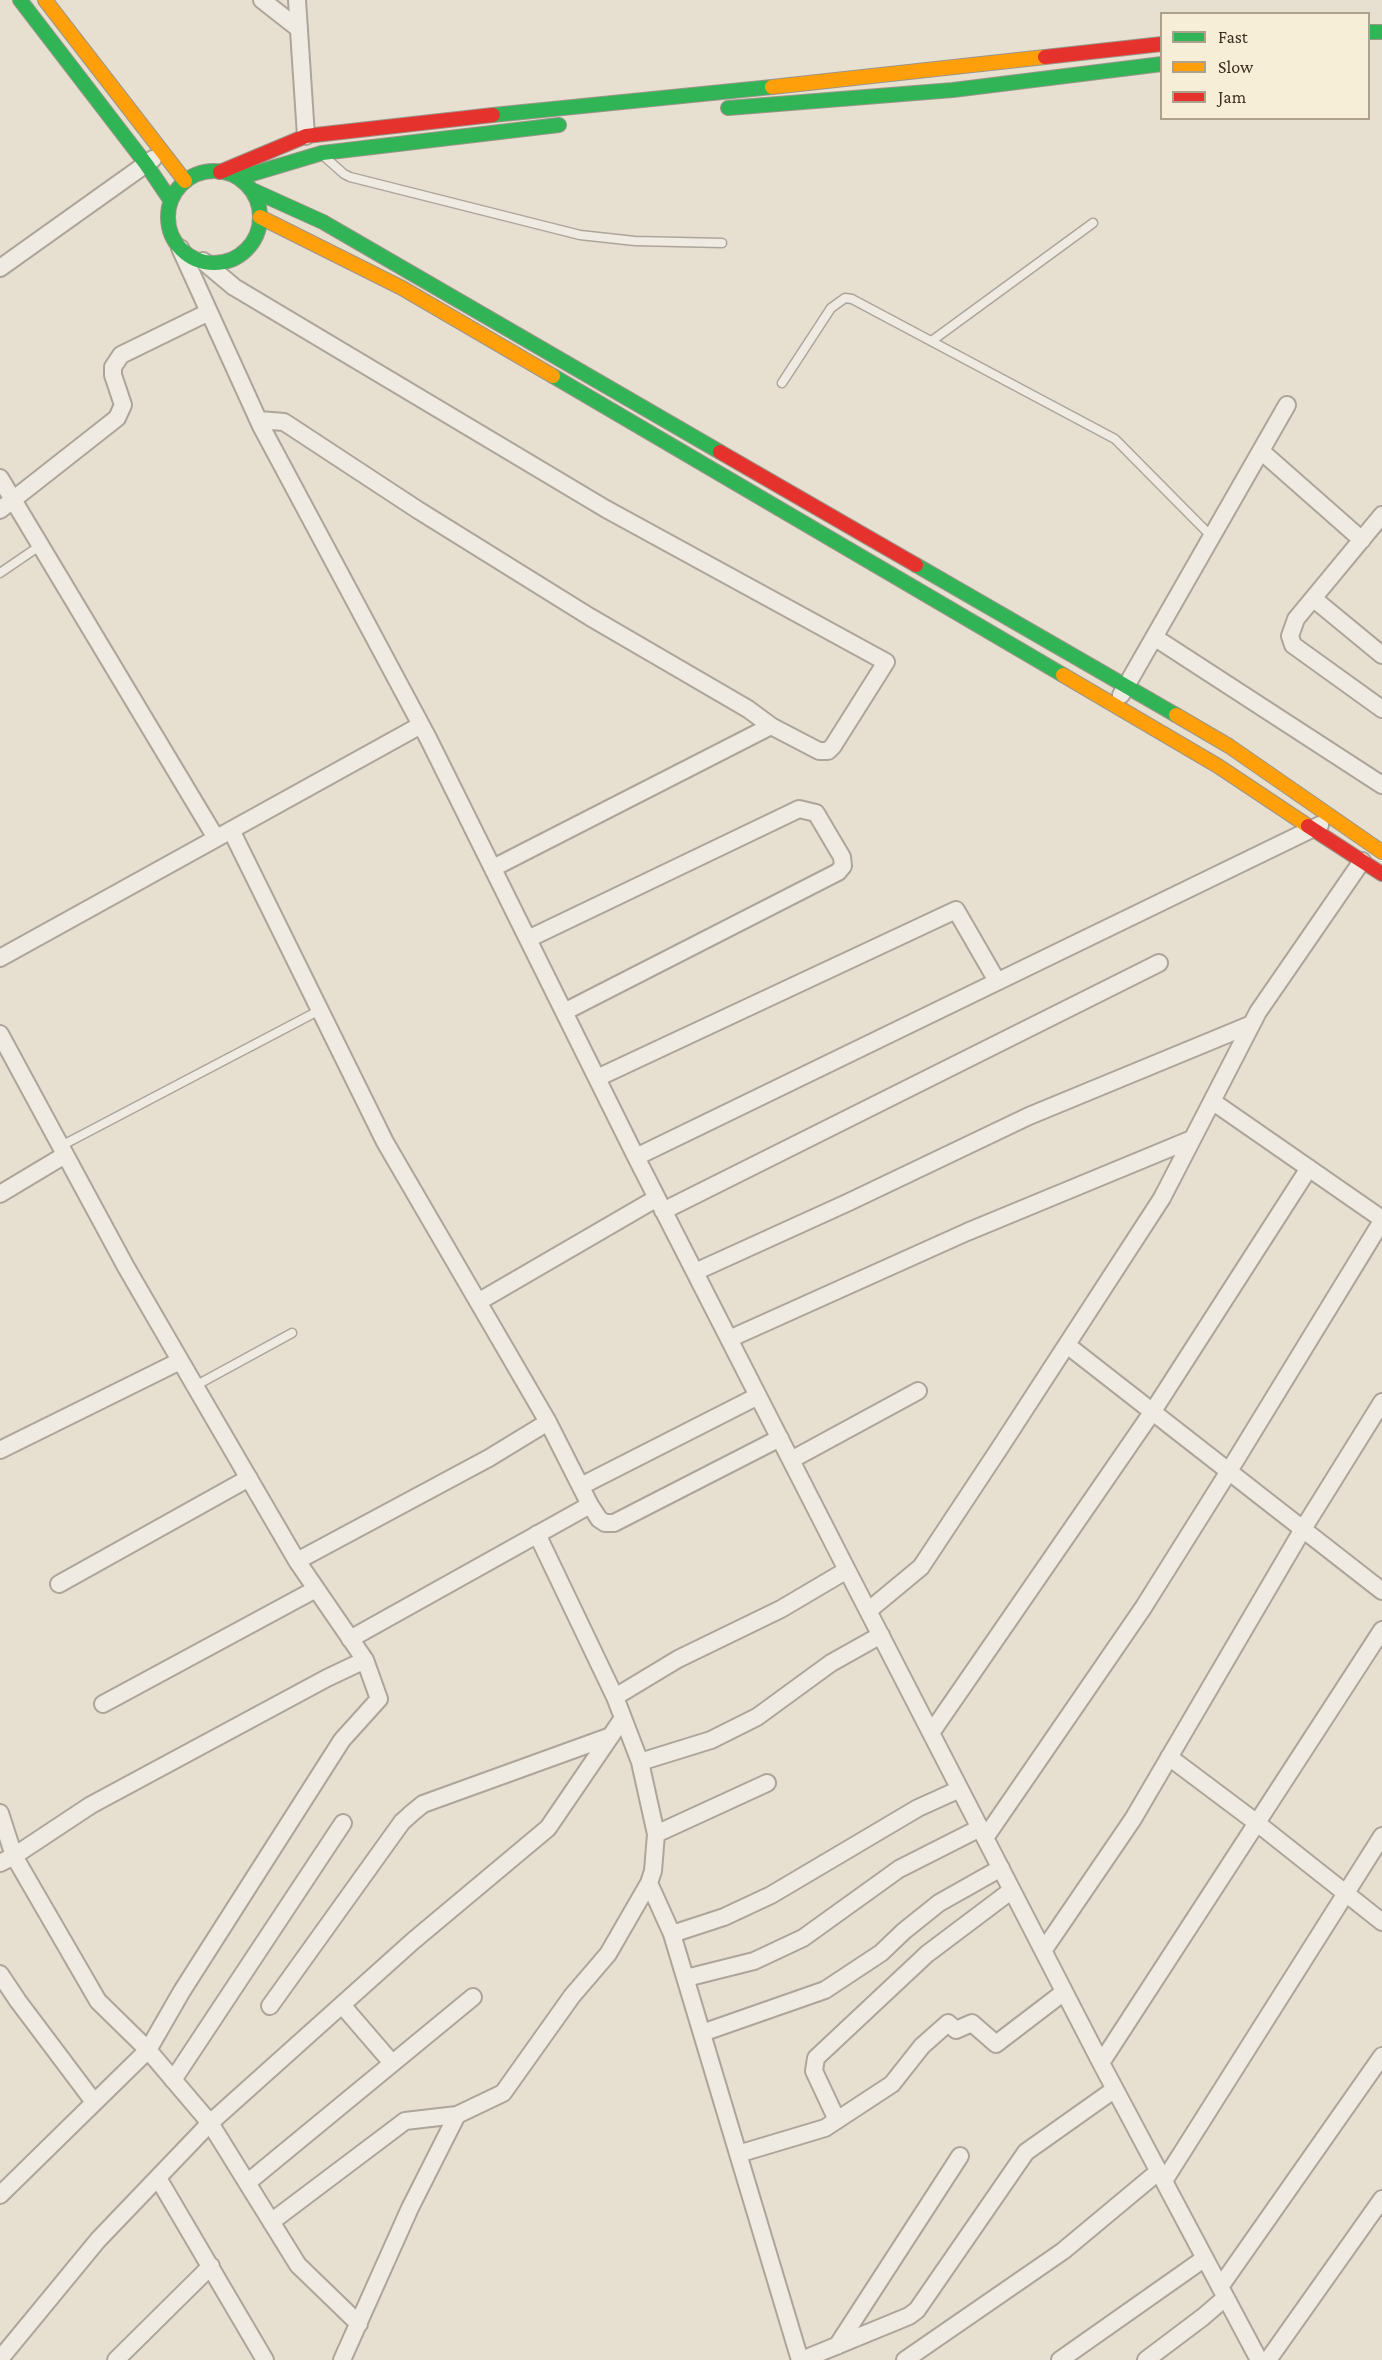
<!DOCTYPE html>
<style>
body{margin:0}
#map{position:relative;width:1382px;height:2360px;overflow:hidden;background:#e7e0d1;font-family:"Crimson Pro",serif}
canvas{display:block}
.legend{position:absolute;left:1160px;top:12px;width:210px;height:108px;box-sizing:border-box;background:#f7eed8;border:2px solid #ada18e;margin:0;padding:8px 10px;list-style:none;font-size:18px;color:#3d2e20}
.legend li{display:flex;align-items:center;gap:12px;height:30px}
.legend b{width:30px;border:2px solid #ada18e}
</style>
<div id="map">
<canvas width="1382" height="2360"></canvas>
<ul class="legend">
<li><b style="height:8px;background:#30b455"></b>Fast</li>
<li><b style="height:8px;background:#ff9f0a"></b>Slow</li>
<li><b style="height:8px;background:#e5322d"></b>Jam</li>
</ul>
</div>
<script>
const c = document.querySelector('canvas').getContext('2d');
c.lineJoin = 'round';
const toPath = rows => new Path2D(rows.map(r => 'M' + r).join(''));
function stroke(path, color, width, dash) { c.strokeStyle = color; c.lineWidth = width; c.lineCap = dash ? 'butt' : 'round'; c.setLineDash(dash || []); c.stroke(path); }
const lane = toPath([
 [326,158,344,174,350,177,580,235,635,241,722,243],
 [933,340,1093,223],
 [782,383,831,308,845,298,852,299,1115,439,1212,537],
 [0,573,41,545],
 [61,1146,320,1010],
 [195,1386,292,1333]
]);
const street = toPath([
 [262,0,299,29],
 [297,0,306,136],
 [180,248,261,426,428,738,636,1157,847,1570,1101,2063,1259,2360],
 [203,261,234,287,606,509,886,662,833,746,828,751,819,751,771,726],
 [0,268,153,159],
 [259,420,284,422,418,510,590,617,748,709,771,726,493,868],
 [1261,451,1362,540],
 [0,478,216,838],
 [0,510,117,418,123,405,113,375,113,367,121,355,209,312],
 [1382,515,1296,619,1290,636,1293,645,1382,709],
 [1314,599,1382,655],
 [1154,637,1382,785],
 [1121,695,1287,405],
 [231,830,385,1142,548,1422,590,1505,599,1519,605,1523,614,1523,780,1438],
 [528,939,799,809,816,813,842,857,843,866,838,872,564,1012],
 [0,958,421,725],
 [0,1034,126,1267,195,1386,297,1561,365,1660,379,1699,342,1740,182,1991,148,2050,210,2123,298,2265,359,2324],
 [597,1078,956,910,997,981],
 [1212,1101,1382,1219],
 [636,1157,1320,825],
 [0,1194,65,1155],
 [663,1211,1159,963],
 [695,1272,849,1202,1029,1116,1252,1024],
 [478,1302,657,1198],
 [729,1339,967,1232,1192,1139],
 [1067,1345,1382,1591],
 [0,1450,180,1361],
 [791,1460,918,1391],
 [581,1486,758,1396],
 [537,1534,615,1697],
 [297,1561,489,1458,548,1422],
 [59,1584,249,1478],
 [868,1611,921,1567,1001,1446,1162,1198,1258,1012,1362,861],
 [350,1639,590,1505],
 [103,1704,316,1589],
 [931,1733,1153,1411,1309,1168],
 [1169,1757,1257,1823,1382,1922],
 [640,1762,711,1740,757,1717,831,1663,881,1635],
 [0,1813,14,1856,0,1863],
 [656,1834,767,1783],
 [985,1838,1143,1608,1229,1471,1382,1221],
 [649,1883,672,1934,800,2360],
 [672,1934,724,1917,771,1895,918,1808,960,1789],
 [1043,1951,1133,1819,1303,1529,1382,1402],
 [0,1974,18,2001,94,2102],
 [686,1978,754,1961,803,1938,899,1869,980,1828],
 [342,2005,392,2063],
 [270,2006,402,1822,412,1813,423,1804,611,1736],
 [702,2033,825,1990,881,1953,904,1931,939,1903,1001,1868],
 [1101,2063,1382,1630],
 [173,2080,343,1823],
 [837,2120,814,2071,816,2058,927,1954,1012,1890],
 [738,2154,825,2128,892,2084,922,2046,948,2023,956,2030,972,2023,996,2044,1064,1992],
 [158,2178,265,2360],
 [1164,2181,1382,1836],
 [247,2183,473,1997],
 [0,2195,148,2050,98,2001,14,1856,91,1805,327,1678,365,1660],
 [271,2222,405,2121,457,2115],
 [1220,2287,1382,2056],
 [837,2346,960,2156],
 [0,2359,98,2240,210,2123,413,1941,548,1828,623,1718],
 [116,2360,211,2266],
 [342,2360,410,2208,457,2115,503,2093,572,1996,608,1954,649,1883,653,1871,656,1834,640,1762,615,1697,678,1659,781,1609,847,1570],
 [802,2360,909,2316,917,2310,1026,2152,1115,2089],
 [905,2360,1063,2251,1159,2171],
 [1060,2360,1205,2258],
 [1146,2360,1203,2317,1225,2298],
 [1268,2360,1382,2199]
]);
const fast = toPath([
 [20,0,146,164,171,201],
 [1368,32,1382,32],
 [728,108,953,90,1162,64],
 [493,115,772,87],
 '168 217a46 46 0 1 1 92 0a46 46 0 1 1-92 0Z',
 [245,176,322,153,559,125],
 [250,189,323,222,720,452],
 [553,376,1063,675],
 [916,565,1176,715]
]);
const slow = toPath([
 [45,0,185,181],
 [772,87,1045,57],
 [260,217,402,288,553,376],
 [1063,675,1218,766,1308,826],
 [1176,715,1229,746,1382,852]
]);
const jam = toPath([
 [1045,57,1162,44],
 [220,172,306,136,493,115],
 [720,452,916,565],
 [1308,826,1382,874]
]);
stroke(lane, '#ada599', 11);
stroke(street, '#ada599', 20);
stroke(fast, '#9c958a', 16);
stroke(slow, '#9c958a', 16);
stroke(jam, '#9c958a', 16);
stroke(lane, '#efebe3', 8);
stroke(street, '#efebe3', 16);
stroke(fast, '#30b455', 14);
stroke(slow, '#ff9f0a', 14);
stroke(jam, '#e5322d', 14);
</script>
